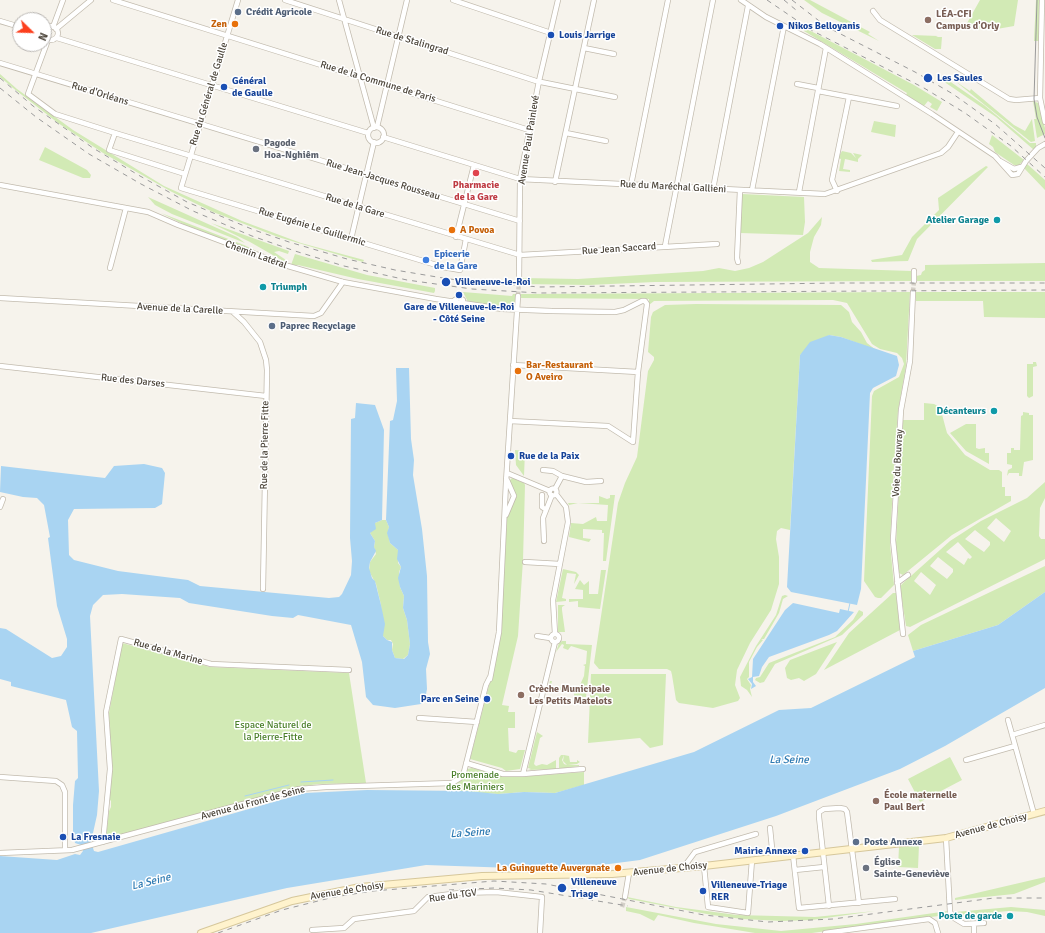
<!DOCTYPE html>
<meta charset="utf-8">
<style>
body{margin:0}
#map{position:relative;width:1045px;height:933px;overflow:hidden;background:#f6f3ec;font-family:Signika,sans-serif}
canvas{display:block}
.north{position:absolute;left:12px;top:12px;width:40px;height:40px;box-sizing:border-box;background:#fff;border:1px solid #b7b4b0;border-radius:50%;rotate:113deg;font-size:11px;font-weight:700;line-height:16px;text-align:center;color:#4b4439}
.north::after{content:'';display:block;margin:auto;width:14px;height:18px;background:#fc3f1d;clip-path:polygon(50% 0,100% 100%,50% 72%,0 100%)}
</style>
<div id="map">
<canvas width="1045" height="933"></canvas>
<div class="north">N</div>
</div>
<script>
const c = document.querySelector('canvas').getContext('2d');
c.lineJoin = 'round';
function fillPath(path, color) { c.fillStyle = color; c.fill(path, 'evenodd'); }
const toPath = rows => new Path2D(rows.map(r => 'M' + r).join(''));
function stroke(path, color, width, dash) { c.strokeStyle = color; c.lineWidth = width; c.lineCap = dash ? 'butt' : 'round'; c.setLineDash(dash || []); c.stroke(path); }
function drawText(font, color, halo, rows, align = 'center') {
  c.font = font + ' Signika,sans-serif'; c.lineWidth = 3; c.setLineDash([]); c.textBaseline = 'middle'; c.strokeStyle = halo; c.fillStyle = color; for (const [text, x, y, turn = 0] of rows) {
    c.save(); c.translate(x, y); c.rotate((+turn || 0) * Math.PI / 180); c.textAlign = isNaN(turn) ? turn : align; if (halo) c.strokeText(text, 0, 0); c.fillText(text, 0, 0); c.restore();
  }
}
const green = toPath([
 [804,0,810,0,870,32,868,34,879,41,822,13],
 [980,0,1018,0,1014,26,997,29,968,28,966,25],
 [1036,0,1040,0,1040,41,1034,41],
 [805,28,914,85,942,102,937,111,930,107,932,104,928,101,924,106,906,95,907,93,804,31],
 [912,35,938,36,936,37,942,37,941,49,935,49],
 [0,74,17,89,73,130,164,186,242,221,301,243,364,260,363,262,278,237,213,212,172,192,103,153,58,123,13,88,0,77],
 [942,76,984,105,1030,143,1036,143,1036,146,1034,150,996,117,943,81,941,78],
 [955,81,970,91,971,89,1014,125,1025,131,1032,119,1035,141,1031,142],
 [1033,101,1038,103,1045,128,1045,134,1037,138,1034,119,1036,119],
 [874,121,896,125,895,137,871,132],
 [992,135,1024,160,1019,165,1014,165,995,152,993,147,989,144],
 [45,147,87,170,91,175,90,178,83,178,39,160],
 [842,151,851,153,856,158,853,153,862,155,858,159,858,162,845,159,843,169,850,170,850,172,839,171,841,159,838,158],
 [1026,163,1045,180,1045,190,1023,167],
 [986,166,988,167,917,239,908,261,872,262,871,260,902,255,912,237,939,210,938,198],
 [742,194,804,197,805,222,803,235,740,233],
 [148,197,237,237,245,243,172,214,155,205],
 [161,213,244,245,275,260,195,230],
 [822,217,821,225,814,237,810,252,810,262,819,268,912,271,911,281,655,282,589,285,522,284,522,278,578,279,703,271,719,268,735,271,749,268,763,262,808,233],
 [211,223,289,251,288,254,279,251,274,252,286,260,285,262,250,242],
 [295,254,367,275,435,288,435,291,434,293,358,279,298,265,291,265],
 [1045,263,1045,281,916,281,916,276,921,275,922,272,925,270,925,265],
 [463,292,512,296,513,294,516,294,515,303,514,305,505,307,468,302],
 [910,292,906,366,898,411,894,464,890,544,894,585,881,598,878,598,875,597,864,581,872,396,874,391,899,377,904,364,902,358,897,353,880,349,872,344,847,303,833,300,654,301,649,305,649,299,521,298,521,294],
 [916,292,1045,292,1045,318,984,317,983,301,916,301],
 [696,304,841,305,849,312,852,322,861,332,867,343,876,350,841,337,829,335,800,355,790,530,781,528,777,531,776,539,779,557,779,584,771,610,750,643,737,670,735,685,740,698,738,701,713,708,679,703,676,700,672,675,671,671,667,669,599,669,594,663,618,503,625,483,637,457,648,371,654,360,654,357,648,352,651,317,653,312,665,305],
 [1033,362,1036,362,1037,366,1033,367,1033,396,1029,398,1027,396,1027,364,1033,364],
 [924,403,934,404,940,407,947,433,965,455,990,470,999,470,1002,472,1002,487,1005,487,1005,496,1011,496,1011,501,952,535,903,575,899,573,896,543,903,420,924,420],
 [1023,412,1029,413,1029,415,1033,415,1033,460,1024,462,1022,476,1019,476,1019,473,1009,473,1007,476,1008,470,1012,468,1012,465,1007,464,1007,453,1011,453,1011,448,1014,448,1014,450,1020,450,1021,416,1023,415],
 [966,424,976,424,976,448,979,449,985,448,985,453,989,453,989,464,966,451,950,433],
 [515,450,525,451,524,476,516,465],
 [512,478,524,483,525,485,523,560,518,636,502,705,509,706,508,712,515,712,515,728,508,728,509,751,516,753,518,750,525,750,520,769,506,771,502,768,470,759,493,670,501,628,507,516,514,502,509,481],
 [1045,482,1045,498,1040,508,1039,536,1041,539,1045,539,1045,559,910,627,906,626,900,587,902,584,950,541,981,521,1027,498],
 [996,518,1011,531,1004,542,987,528],
 [975,530,990,542,990,545,984,552,965,539],
 [958,542,972,557,970,559,968,558,964,565,946,552],
 [938,557,953,569,953,572,947,579,930,566],
 [921,572,936,585,930,595,914,581],
 [610,495,615,495,606,561,603,561,604,533,602,533,602,530,583,529,583,538,591,539,589,542,569,537,571,523,583,524,596,517,597,521,607,521,608,505,578,503,569,505,568,503,599,503,599,496,607,499,610,498],
 [382,520,386,520,389,527,388,533,390,543,398,550,398,563,401,567,399,572,400,587,404,596,403,608,407,620,410,644,408,655,403,659,395,658,392,650,393,644,391,640,387,640,383,636,381,605,376,584,369,571,370,562,376,554,374,547,375,541,370,533,375,523],
 [1045,566,1045,592,998,625,913,651,908,635,921,625],
 [563,569,576,572,579,575,574,584,576,574,567,573,562,598,566,599,566,601,556,602],
 [601,570,606,570,600,609,578,607,578,601,569,602,569,599,583,599,583,590,575,589,580,580,584,585,589,581,589,594,598,594],
 [893,593,896,593,900,630,824,670,849,633],
 [785,595,788,596,783,599,779,613,764,639,761,639,763,640,757,647,749,662,749,677,747,679,751,685,750,689,752,697,747,690,741,686,740,677,756,646,776,615,782,596],
 [558,605,565,605,562,607,562,610,565,632,558,632],
 [859,610,863,612,863,615,842,635,775,664,764,682,760,683,755,680,756,678,760,677,769,663,835,637,853,620],
 [562,641,566,641,566,644,592,645,586,697,574,696,574,692,559,690,559,693,548,689,550,681,552,681,551,685,553,687,576,688,580,685,584,676,585,666,583,665,586,664,587,651,571,646,568,650,563,648,564,645,562,644,556,652,559,643],
 [837,642,816,674,804,681,799,678,791,680,787,678,785,668,790,660],
 [122,643,210,667,349,673,366,783,318,784,298,787,113,837,106,837,109,811,111,807,111,801,109,799,111,768,109,713],
 [591,674,666,674,663,745,650,748,640,738,588,743],
 [537,732,543,736,540,738,534,764,536,766,542,764,547,765,556,760,556,769,528,770,531,769,528,768],
 [561,755,564,755,562,760,564,764,567,765,563,761,564,755,569,756,570,762,577,762,577,760,580,762,577,764,568,765,579,765,579,766,559,769,559,758],
 [950,757,962,780,920,802,908,779],
 [472,768,500,775,518,777,584,772,584,785,555,793,524,792,498,794,455,791,454,785,463,777,467,769],
 [919,845,918,868,898,867,899,847],
 [1045,877,1045,882,1014,894,955,900,955,898],
 [627,897,676,907,737,915,815,917,875,911,812,920,782,921,742,919,712,915,629,899],
 [626,907,716,924,781,931,856,924,948,911,946,915,812,933,755,933,694,923,658,915,654,921,640,914,626,911],
 [1011,907,1045,910,1045,916,1027,912,1008,911,998,912,983,920,959,916,955,912]
]);
const water = toPath([
 [829,335,841,337,897,356,899,365,896,376,873,388,870,393,861,589,857,605,791,592,787,587,800,355,810,342],
 [396,368,409,368,411,439,414,460,413,475,422,529,427,576,428,642,430,654,426,669,427,689,425,700,421,704,395,708,373,705,366,697,362,662,351,625,298,615,293,618,272,616,189,603,180,598,122,594,103,595,93,605,90,616,99,791,97,815,91,842,94,851,98,852,305,793,367,790,468,791,498,794,524,792,555,793,694,752,779,710,811,708,915,657,913,651,998,625,1045,592,1045,688,945,746,900,769,776,816,640,860,586,867,542,869,426,865,287,888,91,933,0,933,0,856,57,860,75,854,80,855,83,851,81,845,75,843,73,833,73,805,75,781,78,778,77,731,72,727,66,700,11,686,11,682,0,679,0,628,6,629,52,658,61,656,67,647,67,639,57,606,48,538,50,537,44,505,37,498,23,497,0,492,1,466,105,478,114,466,144,464,162,468,165,473,162,504,155,508,74,509,68,520,69,555,74,560,118,571,188,580,200,586,329,598,339,597,342,594,351,575,352,561,350,538,351,419,355,418,356,403,375,405,384,430,382,520,375,523,376,529,370,533,375,541,374,547,376,551,370,562,369,568,372,578,375,581,381,605,385,624,383,636,387,640,392,642,392,650,395,658,404,659,408,655,410,644,407,620,403,608,404,596,400,587,398,578,401,567,397,559,398,550,390,543,387,533,389,527,386,520,390,421,393,420,397,401],
 [793,603,839,613,840,609,854,612,837,631,829,635,769,657,762,667,759,676,753,677,753,682,756,686,751,689,752,684,748,679,752,677,753,659,785,610]
]);
const stream = toPath([
 [848,612,850,603],
 [301,782,333,780],
 [245,796,289,785]
]);
const streetTunnel = toPath([
 [913,292,914,281],
 [518,296,519,282],
 [622,907,625,897]
]);
const street = toPath([
 [113,0,529,130],
 [238,0,181,188,443,267,460,270,466,239],
 [285,0,536,81,615,97],
 [339,0,374,128],
 [453,0,551,33],
 [741,0,766,17,820,44,932,114,995,156,1012,175,1018,174,1026,161,1038,148,1045,144],
 [1042,0,1040,98,1045,122],
 [873,11,880,20,1009,99,1016,100,1040,98],
 [0,21,20,27],
 '44 33a7 7 0 1 1 14 0a7 7 0 1 1-14 0Z',
 [53,27,63,0],
 [56,29,91,0],
 [57,38,368,133],
 [48,40,28,94,55,114,115,133,520,255,717,244],
 [584,48,614,54],
 [0,63,520,221],
 [797,84,818,88],
 [818,91,897,106],
 [377,127,407,0],
 '368 135a8 8 0 1 1 16 0a8 8 0 1 1-16 0Z',
 [115,133,109,150,185,174],
 [566,133,606,141],
 [383,137,520,179,825,194,941,153,948,147,958,132],
 [1000,161,1014,169,1021,167],
 [555,182,594,0],
 [0,185,148,212,178,225,288,266,343,282,436,299,502,309,552,311,615,312,624,310,642,301,645,301,647,304,638,372,633,442,608,426,510,421],
 [631,185,668,0],
 [713,189,748,6],
 [752,190,784,26],
 [837,191,832,180,849,97],
 [799,192,826,48],
 [456,237,474,165],
 [351,239,374,142],
 [665,246,713,0],
 [738,262,737,258,740,190],
 [110,268,126,208],
 [914,271,914,281],
 [519,282,520,179,539,81,558,0],
 [0,298,314,316,321,313,343,282],
 [452,302,459,297,463,300,463,303],
 [233,312,244,322,260,342,266,360,267,370,263,589],
 [513,365,638,372],
 [0,366,266,396],
 [543,470,553,471,562,476,586,482,601,481],
 [507,473,550,491],
 '549.5 492a3.5 3.5 0 1 1 7 0a3.5 3.5 0 1 1-7 0Z',
 [555,489,562,476],
 [542,495,542,507,545,509],
 [0,507,3,499],
 [506,515,514,496,507,480],
 [544,541,543,518,552,495],
 [525,562,560,564],
 [897,583,908,575],
 '551 638a4 4 0 1 1 8 0a4 4 0 1 1-8 0Z',
 [555,634,553,600,568,522,566,507,556,494],
 [903,634,893,540,901,410,910,361,913,292],
 [537,636,550,638],
 [490,679,499,632,506,482,518,296],
 [419,718,477,722],
 [1008,720,1034,814],
 [1012,735,1045,725],
 [966,760,1015,746],
 [466,763,503,774,523,774,583,769],
 [523,774,555,642],
 [0,777,56,781,62,785,65,792,65,850],
 [770,828,773,858],
 [946,838,950,912,954,918,964,924,984,923],
 [103,842,110,769,106,712,121,639,211,664,349,670],
 [0,853,72,850,299,789,326,787,452,783,460,778,464,772,486,685,490,677],
 [793,855,799,908,895,899],
 [704,866,708,907,748,913,752,860],
 [687,867,686,864,695,852,756,834],
 [795,870,824,867],
 [625,897,629,873],
 [829,906,819,817,819,812,824,809,840,808,845,809,847,812,859,903],
 [312,930,344,928,354,919,414,911,428,897,459,893,496,892,542,897,540,933],
 [825,933,929,919,935,923,938,933],
 [974,933,974,925]
]);
const secondary = toPath([
 [201,933,292,901,360,887,482,876,612,874,704,866,946,838,1045,811]
]);
const tram = toPath([
 [1037,0,1034,99,1037,117,1045,138]
]);
const rail = toPath([
 [767,0,811,30,924,88,965,113,1011,146,1045,177],
 [784,0,796,10],
 [792,0,827,27,915,72,953,94,995,124,1045,168],
 [0,78,33,106,93,148,140,176,187,202,254,230,289,242,347,259,395,270,449,279,539,287,841,283,1045,283],
 [0,88,36,117,89,154,141,184,193,211,252,236,295,251,344,266,407,280,472,289,539,293,1045,290],
 [449,890,494,888,531,890,628,906],
 [218,933,282,910,334,897,373,891,494,881,546,884,704,915,768,922,833,919,994,898,1045,898]
]);
const markers = [
 [238,12,4,"#5c6f8a"],
 [928,20,4,"#8d6e63"],
 [235,24,4,"#e8710a"],
 [780,26,4,"#1a4fb4"],
 [551,35,4,"#1a4fb4"],
 [928,78,5,"#1a4fb4"],
 [224,87,4,"#1a4fb4"],
 [256,149,4,"#6b7280"],
 [476,173,4,"#e0444e"],
 [997,220,4,"#0f9aa8"],
 [452,230,4,"#e8710a"],
 [426,260,4,"#3f7fe0"],
 [446,282,5,"#1a4fb4"],
 [263,287,4,"#0f9aa8"],
 [459,295,4,"#1a4fb4"],
 [272,326,4,"#5c6f8a"],
 [518,371,4,"#e8710a"],
 [994,411,4,"#0f9aa8"],
 [511,456,4,"#1a4fb4"],
 [521,695,4,"#8d6e63"],
 [487,699,4,"#1a4fb4"],
 [876,801,4,"#8d6e63"],
 [63,837,4,"#1a4fb4"],
 [856,842,4,"#5c6f8a"],
 [805,851,4,"#1a4fb4"],
 [618,868,4,"#e8710a"],
 [866,868,4,"#6b7280"],
 [562,888,5,"#1a4fb4"],
 [703,891,4,"#1a4fb4"],
 [1010,916,4,"#0f9aa8"]
];
const serviceNames = [
 ["Crédit Agricole",246,12],
 ["Paprec Recyclage",280,326],
 ["Poste Annexe",864,842]
];
const educationNames = [
 ["LÉA-CFI",936,14],
 ["Campus d'Orly",936,26],
 ["Crèche Municipale",529,689],
 ["Les Petits Matelots",529,701],
 ["École maternelle",884,795],
 ["Paul Bert",884,807]
];
const foodNames = [
 ["Zen",227,24],
 ["A Povoa",460,230,"left"],
 ["Bar-Restaurant",526,365,"left"],
 ["O Aveiro",526,377,"left"],
 ["La Guinguette Auvergnate",610,868]
];
const transitNames = [
 ["Nikos Belloyanis",788,26],
 ["Louis Jarrige",559,35],
 ["Les Saules",937,78],
 ["Général",232,81],
 ["de Gaulle",232,93],
 ["Villeneuve-le-Roi",455,282],
 ["Gare de Villeneuve-le-Roi",459,307,"center"],
 ["- Côté Seine",459,319,"center"],
 ["Rue de la Paix",519,456],
 ["Parc en Seine",479,699,"right"],
 ["La Fresnaie",71,837],
 ["Mairie Annexe",797,851,"right"],
 ["Villeneuve",571,882],
 ["Triage",571,894],
 ["Villeneuve-Triage",711,885],
 ["RER",711,897]
];
const streetNames = [
 ["Rue de Stalingrad",412,41,17],
 ["Rue de la Commune de Paris",378,82,17],
 ["Rue d'Orléans",100,94,17],
 ["Rue du Général de Gaulle",209,94,-73],
 ["Avenue Paul Painlevé",529,140,-81],
 ["Rue Jean-Jacques Rousseau",383,180,17],
 ["Rue du Maréchal Gallieni",673,187,3],
 ["Rue de la Gare",355,206,17],
 ["Rue Eugénie Le Guillermic",312,227,17],
 ["Rue Jean Saccard",619,249,-4],
 ["Chemin Latéral",256,255,20],
 ["Avenue de la Carelle",180,309,3],
 ["Rue des Darses",133,381,6],
 ["Rue de la Pierre Fitte",265,445,-89],
 ["Voie du Bouvray",898,463,-87],
 ["Rue de la Marine",168,652,16],
 ["Avenue du Front de Seine",253,803,-15],
 ["Avenue de Choisy",991,826,-15],
 ["Avenue de Choisy",670,869,-6],
 ["Avenue de Choisy",347,891,-9],
 ["Rue du TGV",453,896,-8]
];
const worshipNames = [
 ["Pagode",264,143],
 ["Hoa-Nghiêm",264,155],
 ["Église",874,862],
 ["Sainte-Geneviève",874,874]
];
const healthNames = [
 ["Pharmacie",476,185],
 ["de la Gare",476,197]
];
const cultureNames = [
 ["Atelier Garage",989,220],
 ["Triumph",271,287,"left"],
 ["Décanteurs",986,411],
 ["Poste de garde",1002,916]
];
const shopNames = [
 ["Epicerie",434,254],
 ["de la Gare",434,266]
];
const parkNames = [
 ["Espace Naturel de",273,725],
 ["la Pierre-Fitte",273,737],
 ["Promenade",475,775],
 ["des Mariniers",475,787]
];
const waterNames = [
 ["La Seine",789,760],
 ["La Seine",470,833,-4],
 ["La Seine",151,882,-14]
];
fillPath(green, '#d2eab5');
fillPath(water, '#a9d4f2');
stroke(stream, '#a9d4f2', 1);
stroke(streetTunnel, '#d4d0c8', 4.5, [4.5, 2]);
stroke(street, '#c2bbae', 6);
stroke(secondary, '#d6c79b', 8);
stroke(street, '#fff', 4.5);
stroke(secondary, '#fff3cd', 6);
stroke(tram, '#9a9a9a', 1);
stroke(rail, '#9a9a9a', 1, [5, 5]);
for (const [x, y, r, color] of markers) { const dot = new Path2D(); dot.arc(x, y, r, 0, 2 * Math.PI); c.fillStyle = color; c.fill(dot); stroke(dot, '#fff', 1.5); }
drawText('bold 10px', '#4e5e75', '#fff', serviceNames, 'left');
drawText('bold 10px', '#785e54', '#fff', educationNames, 'left');
drawText('bold 10px', '#c56008', '#fff', foodNames, 'right');
drawText('bold 10px', '#164399', '#fff', transitNames, 'left');
drawText('10px', '#4b4439', '#fff', streetNames);
drawText('bold 10px', '#5b616d', '#fff', worshipNames, 'left');
drawText('bold 10px', '#be3a42', '#fff', healthNames);
drawText('bold 10px', '#0d838f', '#fff', cultureNames, 'right');
drawText('bold 10px', '#366cbe', '#fff', shopNames, 'left');
drawText('10px', '#4a7f2a', '#fff', parkNames);
drawText('italic 11px', '#2e7ab2', '#fff', waterNames);
</script>
